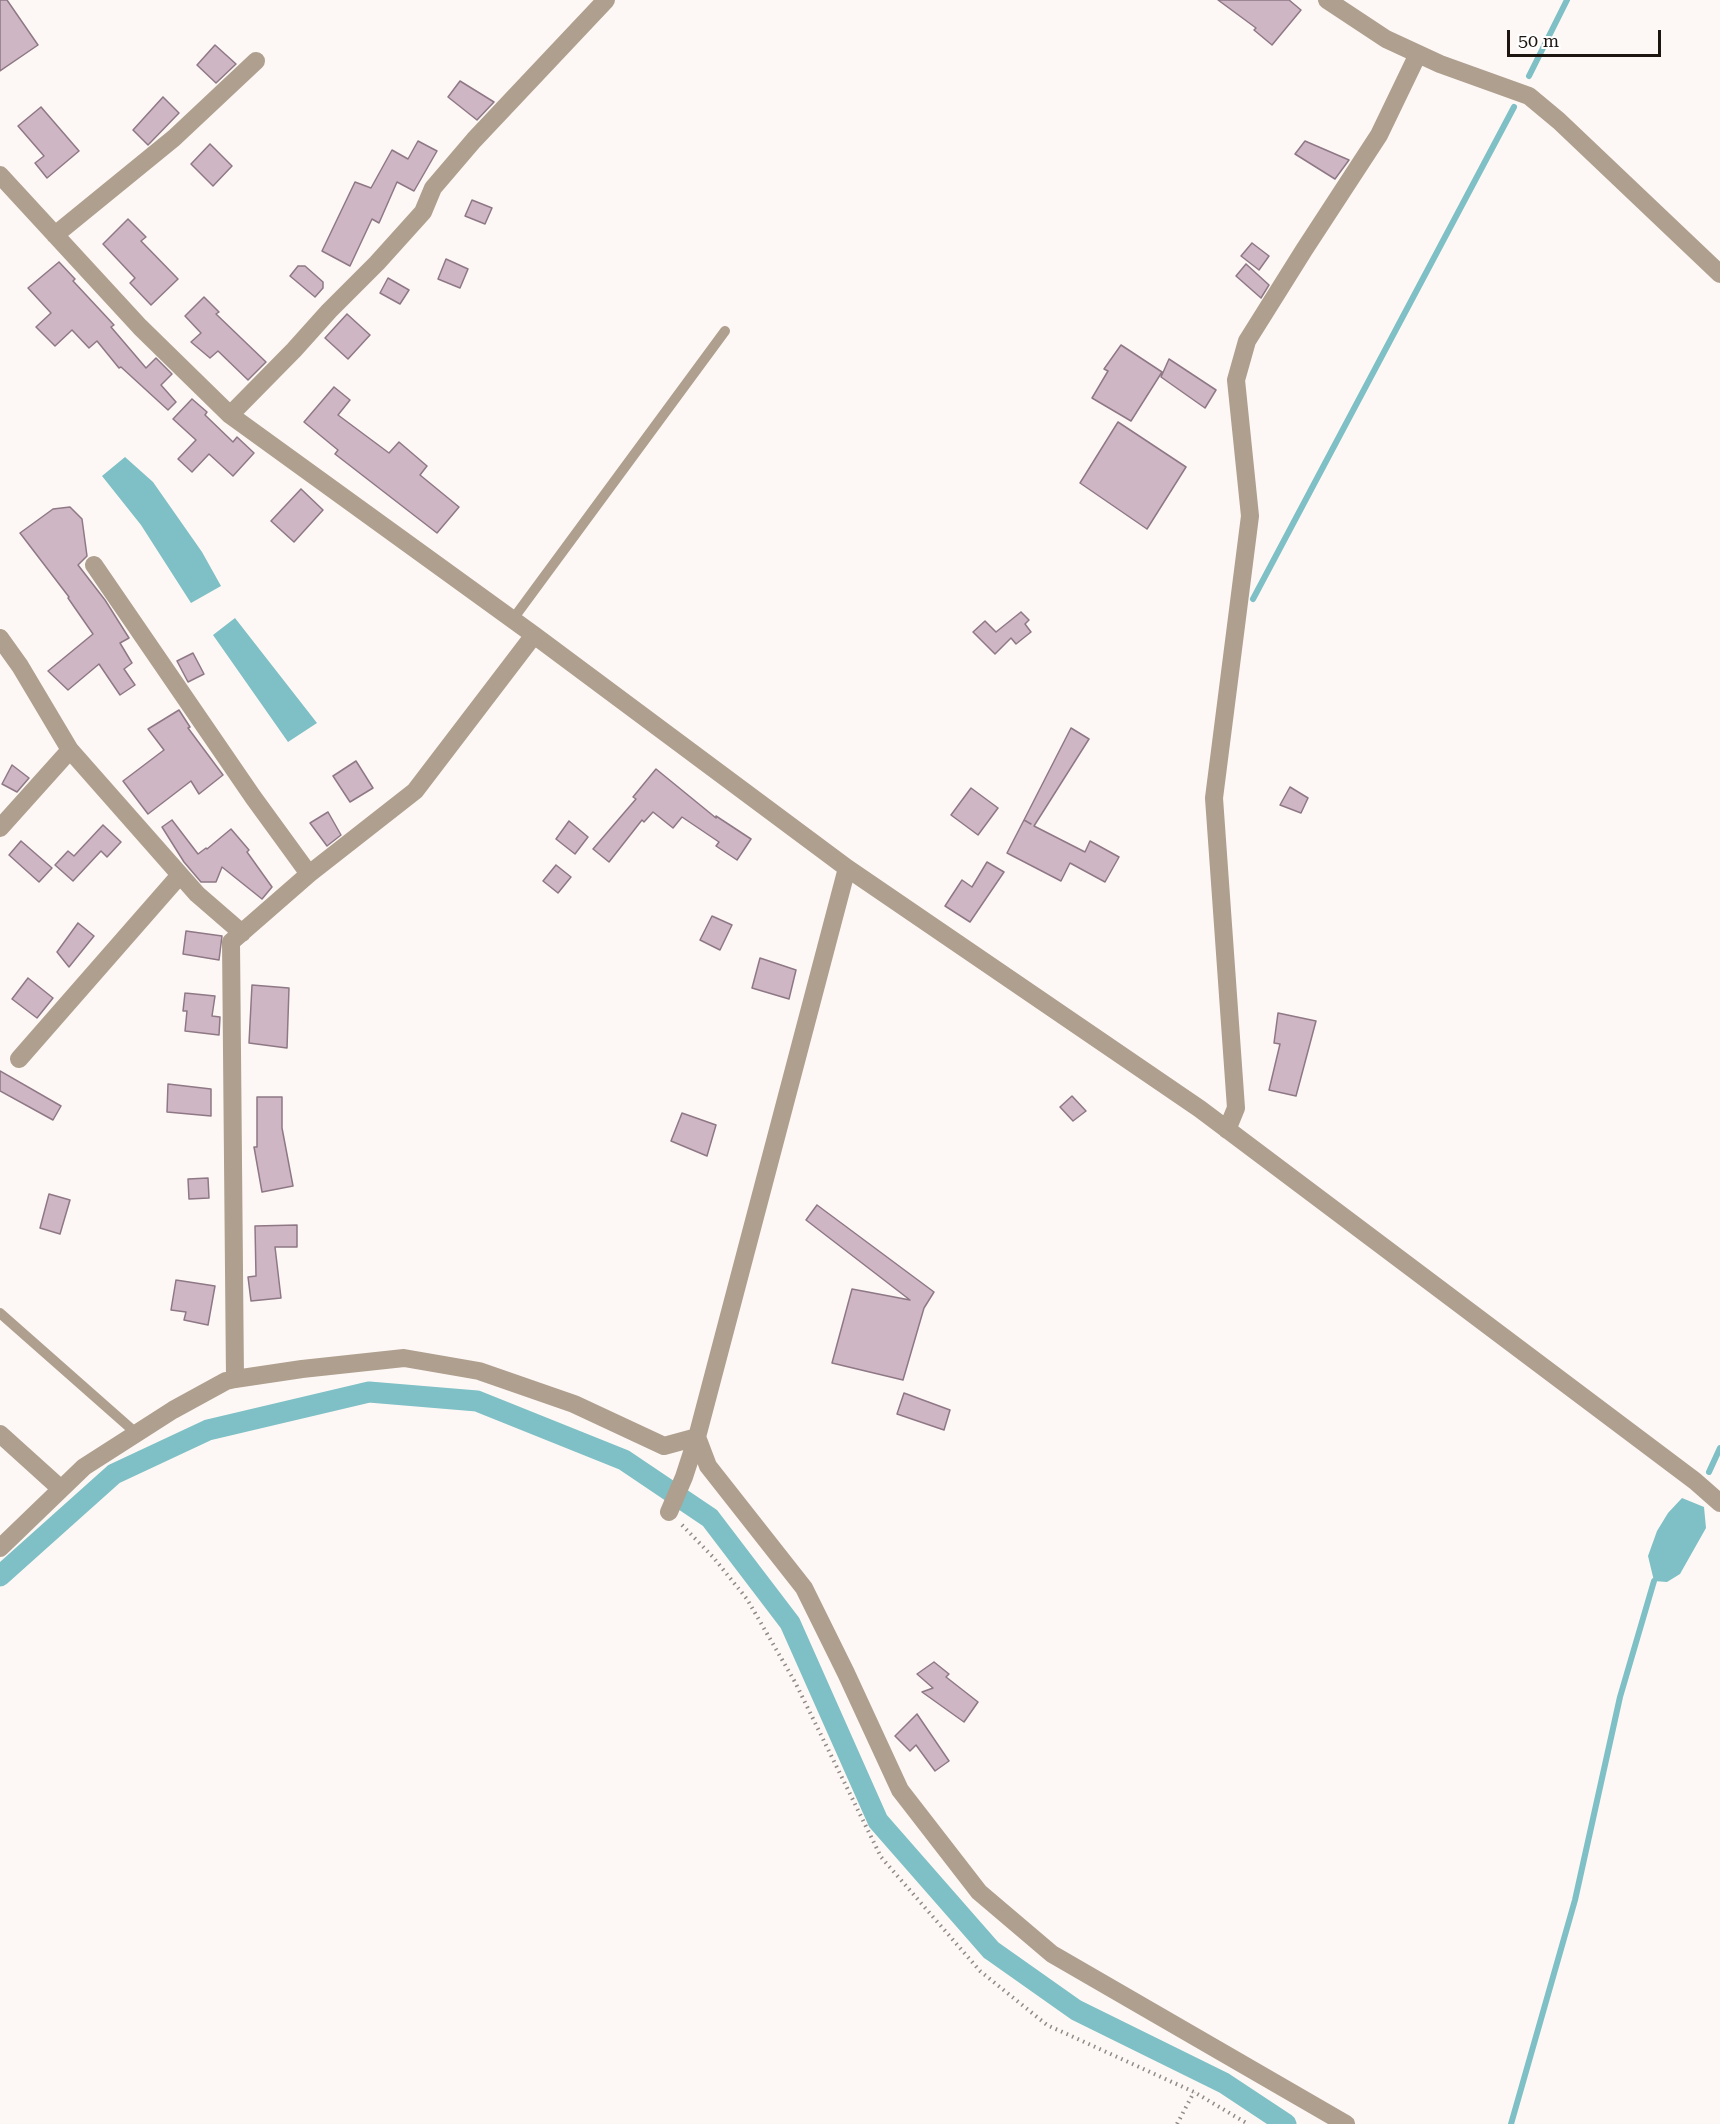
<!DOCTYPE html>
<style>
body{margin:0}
#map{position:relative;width:1720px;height:2124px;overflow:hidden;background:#fdf8f5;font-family:"Roboto Serif",serif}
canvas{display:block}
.scale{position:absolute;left:1507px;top:30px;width:154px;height:27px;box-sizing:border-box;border:3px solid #1d1510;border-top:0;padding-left:8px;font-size:18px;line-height:21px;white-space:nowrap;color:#1d1510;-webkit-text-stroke:4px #fff;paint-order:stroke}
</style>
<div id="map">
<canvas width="1720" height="2124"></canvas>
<div class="scale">50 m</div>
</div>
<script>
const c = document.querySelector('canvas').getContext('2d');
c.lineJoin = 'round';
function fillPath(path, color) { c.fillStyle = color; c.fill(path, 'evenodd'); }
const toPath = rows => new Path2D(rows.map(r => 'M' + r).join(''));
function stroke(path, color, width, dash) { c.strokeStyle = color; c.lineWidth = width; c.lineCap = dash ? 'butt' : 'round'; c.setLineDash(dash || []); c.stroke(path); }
const water = toPath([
 [125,457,153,482,202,552,221,586,191,603,141,525,102,476],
 [235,618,317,723,288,742,213,635],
 [1682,1498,1704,1507,1706,1528,1680,1574,1667,1582,1654,1581,1648,1556,1657,1531,1668,1513]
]);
const stream = toPath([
 [1529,76,1567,0],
 [1253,599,1514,107],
 [1709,1472,1720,1448],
 [1511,2124,1575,1900,1620,1697,1654,1581]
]);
const canal = toPath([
 [0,1576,114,1474,208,1430,369,1392,477,1401,624,1460,710,1518,790,1623,878,1821,991,1950,1076,2010,1224,2083,1286,2124]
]);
const building = toPath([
 [0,0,7,0,38,45,0,71,0,0],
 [1218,0,1289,0,1301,10,1272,45,1254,30,1256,28,1218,0],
 [215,45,236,64,216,83,197,65,215,45],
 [460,81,494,102,477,120,448,97,460,81],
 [163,97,179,113,148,145,133,130,163,97],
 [41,107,79,151,47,178,35,163,44,156,18,126,41,107],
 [418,141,437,151,414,191,397,182,379,223,372,219,350,266,322,251,355,182,371,188,392,150,408,159,418,141],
 [1305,141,1349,160,1335,179,1295,154,1305,141],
 [210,144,232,166,213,186,191,164,210,144],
 [472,200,492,208,485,224,465,216,472,200],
 [128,219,146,237,141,241,178,279,151,305,130,283,135,278,103,244,128,219],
 [1252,243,1269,256,1259,270,1241,256,1252,243],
 [446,259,468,269,460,288,438,279,446,259],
 [59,262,75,279,73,281,114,325,111,327,146,368,156,358,172,374,161,385,176,402,168,410,121,367,119,368,97,341,89,348,72,330,55,346,36,327,51,313,28,288,59,262],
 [1246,264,1269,285,1261,298,1236,276,1246,264],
 [298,266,305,266,323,282,323,288,315,297,290,276,298,266],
 [388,278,409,290,400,304,380,293,388,278],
 [204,297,219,312,216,314,266,362,248,380,218,351,210,358,191,342,201,333,185,316,204,297],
 [347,314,370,335,348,359,325,338,347,314],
 [1121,345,1162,372,1131,421,1092,398,1108,371,1104,369,1121,345],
 [1169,359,1216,390,1205,408,1161,377,1169,359],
 [334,387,350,400,338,415,389,453,399,442,427,466,420,475,459,507,437,533,335,454,338,450,304,422,334,387],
 [192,399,207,412,205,415,233,442,237,437,254,453,233,476,209,454,192,472,178,459,196,440,173,419,192,399],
 [1118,422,1186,467,1147,529,1080,483,1118,422],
 [301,489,323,510,294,542,271,521,301,489],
 [70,507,82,519,87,556,78,565,105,600,129,638,120,643,132,663,124,669,135,685,120,695,99,664,68,690,48,671,93,634,68,598,69,597,20,533,53,509,70,507],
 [1021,612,1029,620,1025,624,1031,632,1016,644,1011,638,995,654,973,632,985,621,996,632,1021,612],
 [193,653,204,674,188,682,177,661,193,653],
 [179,710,190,727,188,728,223,775,199,794,191,781,148,814,123,781,164,750,148,729,179,710],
 [1071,728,1089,739,1034,826,1085,852,1090,841,1119,857,1105,882,1070,863,1061,881,1007,853,1024,820,1031,824,1024,820,1071,728],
 [356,761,373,788,350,802,333,776,356,761],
 [12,765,29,778,17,792,2,784,12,765],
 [656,769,716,818,716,816,751,839,737,860,716,846,719,842,682,817,673,828,653,812,644,822,642,820,609,862,593,849,636,799,633,797,656,769],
 [1290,787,1308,798,1301,813,1280,805,1290,787],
 [971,788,998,808,978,835,951,815,971,788],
 [328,812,341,835,327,846,310,823,328,812],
 [172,820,198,854,206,848,207,849,231,829,249,850,247,852,272,887,262,899,222,867,216,882,201,882,184,862,162,827,172,820],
 [569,821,588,837,575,854,556,839,569,821],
 [103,825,121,842,107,857,101,851,73,881,55,865,68,851,74,856,103,825],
 [21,841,52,868,39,882,9,855,21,841],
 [987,862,1004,872,970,922,945,906,962,880,972,887,987,862],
 [556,865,571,877,558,893,543,881,556,865],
 [712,916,732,925,720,950,700,940,712,916],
 [78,923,94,936,69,967,57,952,78,923],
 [186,931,222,936,219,960,183,954,186,931],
 [760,958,796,970,789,999,752,988,760,958],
 [28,978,53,998,37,1018,12,999,28,978],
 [252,985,289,988,287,1048,249,1043,252,985],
 [185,993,215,996,212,1016,220,1017,219,1035,185,1031,187,1011,183,1011,185,993],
 [1278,1013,1316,1021,1296,1096,1269,1090,1280,1044,1274,1043,1278,1013],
 [0,1071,61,1106,53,1120,0,1091,0,1071],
 [168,1084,211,1089,211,1116,167,1112,168,1084],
 [1072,1096,1086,1111,1073,1121,1060,1107,1072,1096],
 [257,1097,282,1097,282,1128,293,1186,262,1192,254,1147,257,1147,257,1097],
 [682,1113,716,1125,707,1156,671,1141,682,1113],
 [208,1178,209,1198,189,1199,188,1179,208,1178],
 [49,1194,70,1200,60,1234,40,1228,49,1194],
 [817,1205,934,1292,924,1308,903,1380,832,1363,852,1289,910,1300,806,1220,817,1205],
 [297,1225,297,1247,275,1247,281,1298,251,1301,248,1277,256,1276,255,1226,297,1225],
 [176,1280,215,1286,208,1325,184,1320,186,1312,171,1310,176,1280],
 [904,1393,950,1410,944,1430,897,1414,904,1393],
 [934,1662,949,1674,946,1677,978,1702,964,1722,922,1692,933,1688,917,1674,934,1662],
 [917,1714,949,1761,935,1771,916,1745,910,1751,895,1736,917,1714]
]);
const path = toPath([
 [682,1525,713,1557,747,1599,795,1682,881,1857,980,1971,1047,2025,1194,2092,1248,2124],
 [1177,2124,1194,2092]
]);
const lane = toPath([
 [513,619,725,331],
 [0,1313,136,1433]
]);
const street = toPath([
 [1327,0,1386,39,1440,64,1529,96,1559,121,1720,274],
 [0,175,140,327,230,415,534,635,847,868,1200,1109,1695,1481,1720,1503],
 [55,235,174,138,256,61],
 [230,415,294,350,329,311,377,263,423,212,433,188,474,140,606,0],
 [94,565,253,797,309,874],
 [0,638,20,666,70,750,197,894,242,933],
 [0,828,70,750],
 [847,868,697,1437,708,1466,804,1588,846,1673,900,1790,979,1892,1052,1954,1346,2124],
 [19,1059,180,875],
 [1227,1130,1236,1108,1214,798,1250,516,1236,380,1247,341,1304,250,1379,135,1418,54],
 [235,1379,231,942,309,874,415,791,534,635],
 [0,1434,61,1489],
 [669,1512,684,1477,697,1437],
 [0,1548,84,1467,173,1410,226,1381,235,1379,302,1369,404,1358,479,1371,574,1404,664,1446,697,1437]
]);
fillPath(water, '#7ec0c5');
stroke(stream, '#7ec0c5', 6);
stroke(canal, '#7ec0c5', 21);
fillPath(building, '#cfb6c4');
stroke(building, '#8f7885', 1.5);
stroke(path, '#918a86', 4, [1.5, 4.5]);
stroke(lane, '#af9f8e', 10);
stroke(street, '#af9f8e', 18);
</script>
